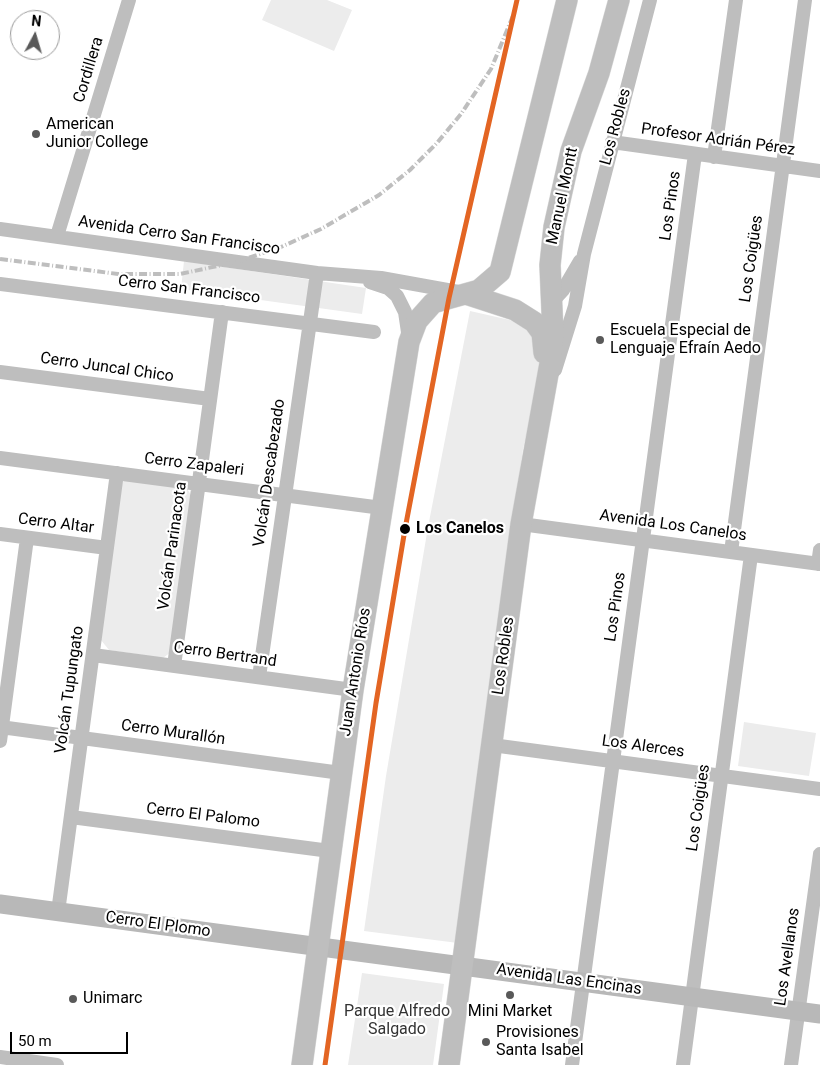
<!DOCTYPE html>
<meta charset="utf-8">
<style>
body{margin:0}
#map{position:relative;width:820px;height:1065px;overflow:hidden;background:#fff;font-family:Roboto,sans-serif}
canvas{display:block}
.north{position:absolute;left:10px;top:10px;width:50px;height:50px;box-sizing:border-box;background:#fff;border:1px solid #999;border-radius:50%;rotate:6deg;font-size:14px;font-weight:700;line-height:20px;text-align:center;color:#000}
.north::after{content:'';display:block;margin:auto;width:18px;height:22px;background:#595959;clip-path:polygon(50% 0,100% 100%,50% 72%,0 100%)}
.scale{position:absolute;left:10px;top:1032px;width:118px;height:22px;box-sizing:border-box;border:2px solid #000;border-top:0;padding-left:6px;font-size:15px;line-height:18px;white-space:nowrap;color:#000;-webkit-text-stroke:4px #fff;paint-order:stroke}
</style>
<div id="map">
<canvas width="820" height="1065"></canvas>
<div class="north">N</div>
<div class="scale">50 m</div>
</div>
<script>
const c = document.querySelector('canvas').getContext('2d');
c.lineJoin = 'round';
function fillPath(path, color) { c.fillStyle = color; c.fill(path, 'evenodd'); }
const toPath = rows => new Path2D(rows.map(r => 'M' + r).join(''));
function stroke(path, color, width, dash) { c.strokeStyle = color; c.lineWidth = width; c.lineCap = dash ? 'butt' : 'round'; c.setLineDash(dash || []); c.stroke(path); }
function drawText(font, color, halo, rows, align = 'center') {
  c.font = font + ' Roboto,sans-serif'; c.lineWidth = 4.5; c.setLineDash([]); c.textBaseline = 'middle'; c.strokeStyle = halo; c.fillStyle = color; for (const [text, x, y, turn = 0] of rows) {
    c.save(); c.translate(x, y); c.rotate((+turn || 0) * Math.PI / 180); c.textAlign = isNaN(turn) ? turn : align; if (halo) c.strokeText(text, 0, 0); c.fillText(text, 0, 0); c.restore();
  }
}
const green = toPath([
 [271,0,327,0,352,10,334,51,262,20],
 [184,261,366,288,362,314,181,289],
 [470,311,510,320,538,333,543,349,537,390,523,449,458,943,364,931,386,776,428,527],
 [126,479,186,487,191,495,171,652,163,658,109,650,101,640,120,485],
 [744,722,816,733,809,776,738,766],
 [362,973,444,984,433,1065,348,1065]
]);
const street = toPath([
 [612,142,820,171],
 [714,157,736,0],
 [0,229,317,273,381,278,464,293],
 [57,236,129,0],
 [370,282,388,288,397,296,405,312,409,339],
 [0,284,374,332],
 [551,303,563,290,580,261],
 [555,370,575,306,584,254,650,0],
 [0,372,210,399],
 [0,458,382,508],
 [521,524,820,564],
 [0,534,107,548],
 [731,552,805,0],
 [818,564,820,550],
 [93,655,353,690],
 [174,666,222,312],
 [259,677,317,273],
 [0,727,341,773],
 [0,741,27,538],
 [492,745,820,789],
 [71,817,330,851],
 [58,912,117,473],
 [0,1057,57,1065],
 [572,1065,695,154],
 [683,1065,751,555],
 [791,1065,820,854]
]);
const secondary = toPath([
 [0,904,820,1014]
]);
const primary = toPath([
 [466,294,515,310,534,322,542,333,544,353],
 [302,1065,353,690,409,342,417,321,433,303,479,290,500,272,567,0],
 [449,1065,521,524,550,363,553,334,550,265,554,227,571,151,599,73,619,0]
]);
const rail = toPath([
 [0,259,118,274,180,274,236,262,281,247,321,229,379,195,410,170,437,143,461,114,491,69,515,11]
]);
const rail1 = toPath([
 [325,1065,376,703,405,529,449,298,517,0]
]);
const markers = [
 [36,134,5,"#595959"],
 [600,340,5,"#595959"],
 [405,529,6,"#000"],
 [510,995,5,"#595959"],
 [73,999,5,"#595959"],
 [486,1042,5,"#595959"]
];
const streetNames = [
 ["Cordillera",89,70,-73],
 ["Los Robles",616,127,-75],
 ["Profesor Adrián Pérez",718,140,8],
 ["Manuel Montt",563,196,-78],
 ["Los Pinos",671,206,-82],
 ["Avenida Cerro San Francisco",179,236,8],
 ["Los Coigües",752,259,-82],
 ["Cerro San Francisco",189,290,7],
 ["Cerro Juncal Chico",107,368,8],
 ["Cerro Zapaleri",194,465,7],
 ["Volcán Descabezado",270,473,-82],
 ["Cerro Altar",56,524,7],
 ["Avenida Los Canelos",673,526,8],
 ["Volcán Parinacota",173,546,-82],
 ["Los Pinos",616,607,-82],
 ["Cerro Bertrand",225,655,8],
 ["Los Robles",504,656,-82],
 ["Juan Antonio Ríos",356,672,-81],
 ["Volcán Tupungato",70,690,-82],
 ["Cerro Murallón",173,733,8],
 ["Los Alerces",643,747,8],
 ["Los Coigües",699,808,-82],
 ["Cerro El Palomo",203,816,7],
 ["Cerro El Plomo",158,925,8],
 ["Los Avellanos",788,957,-82],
 ["Avenida Las Encinas",569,980,8]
];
const poiNames = [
 ["American",46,125],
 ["Junior College",46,143],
 ["Escuela Especial de",610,331],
 ["Lenguaje Efraín Aedo",610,349],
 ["Unimarc",83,999],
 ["Mini Market",510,1012,"center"],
 ["Provisiones",496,1033],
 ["Santa Isabel",496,1051]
];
const stopNames = [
 ["Los Canelos",416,529]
];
const parkNames = [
 ["Parque Alfredo",397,1012],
 ["Salgado",397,1030]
];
fillPath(green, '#ececec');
stroke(primary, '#dbdbdb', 22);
stroke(street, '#bebebe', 14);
stroke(secondary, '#b8b8b8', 19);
stroke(primary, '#bebebe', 21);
stroke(rail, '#bebebe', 4, [8, 2.5, 1, 2.5]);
stroke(rail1, '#e36523', 5);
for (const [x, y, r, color] of markers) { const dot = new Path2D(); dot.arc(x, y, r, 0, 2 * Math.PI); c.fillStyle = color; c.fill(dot); stroke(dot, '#fff', 2); }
drawText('16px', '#000', '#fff', streetNames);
drawText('16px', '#000', '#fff', poiNames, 'left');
drawText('bold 16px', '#000', '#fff', stopNames, 'left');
drawText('16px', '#333', '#fff', parkNames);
</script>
